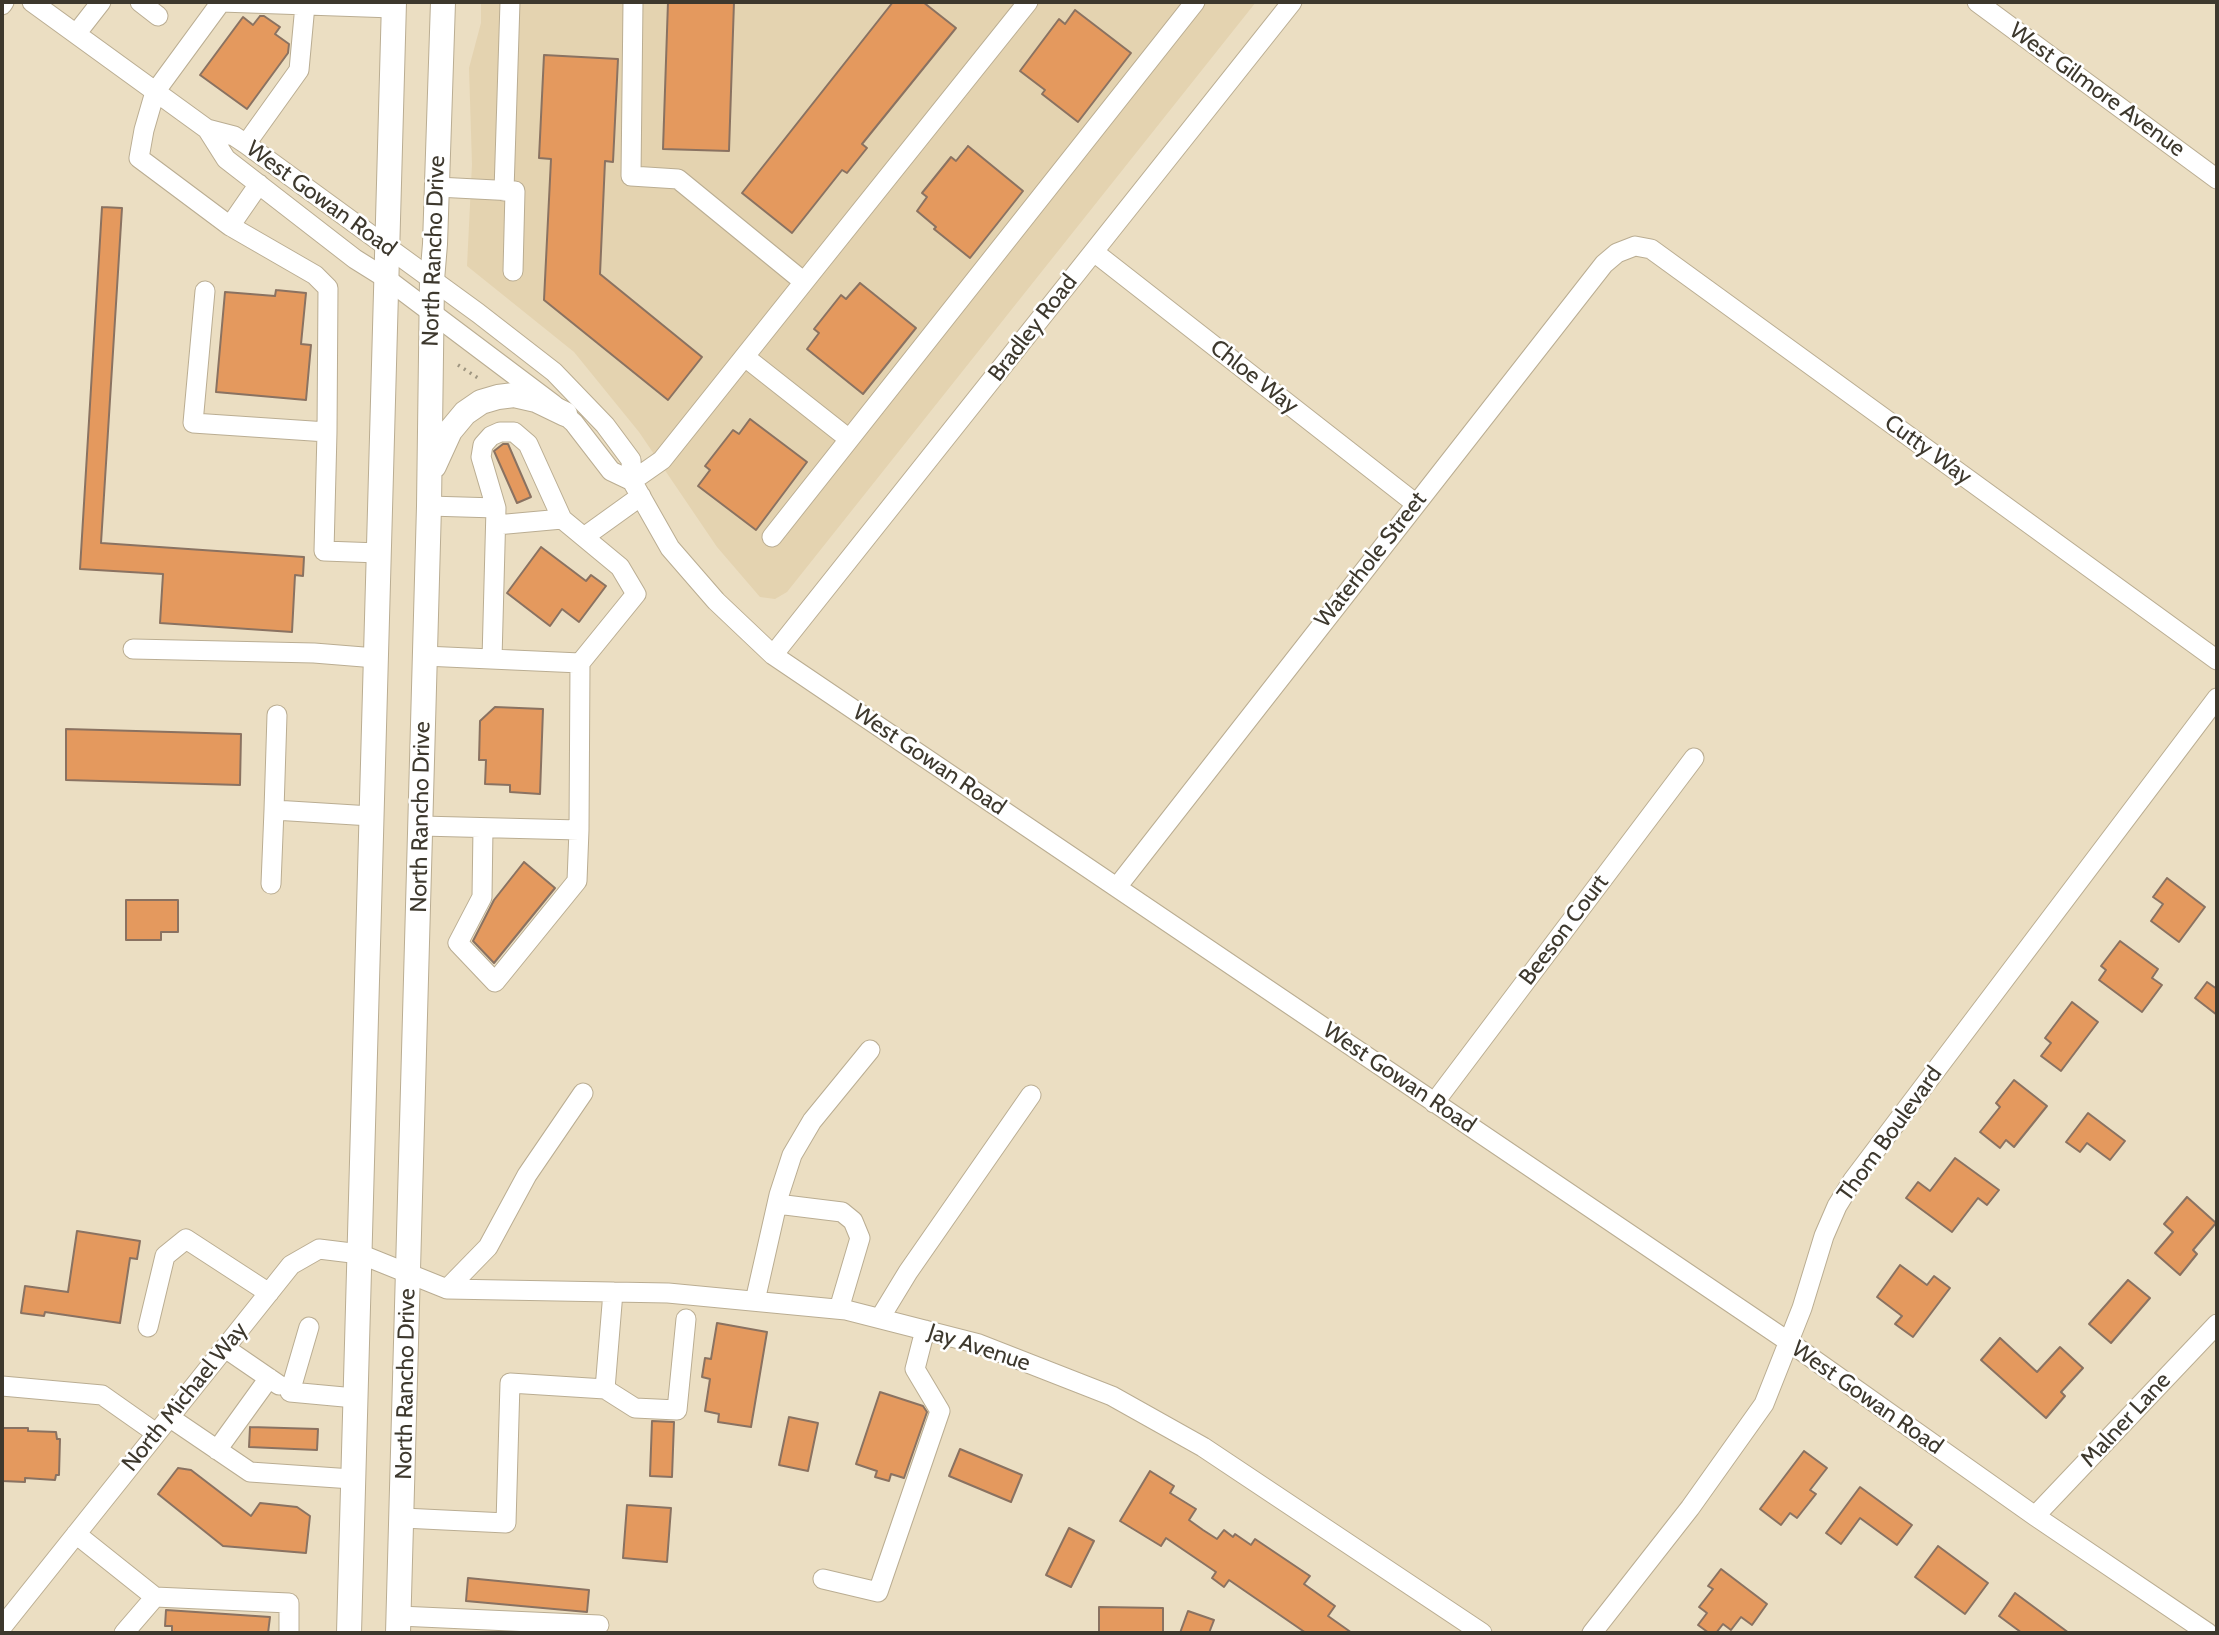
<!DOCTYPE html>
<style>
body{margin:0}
#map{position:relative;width:2219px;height:1635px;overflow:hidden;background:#ebdec2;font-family:Cabin,sans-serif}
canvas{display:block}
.frame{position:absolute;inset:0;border:4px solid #3d382d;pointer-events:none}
</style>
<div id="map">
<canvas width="2219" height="1635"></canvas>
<div class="frame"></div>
</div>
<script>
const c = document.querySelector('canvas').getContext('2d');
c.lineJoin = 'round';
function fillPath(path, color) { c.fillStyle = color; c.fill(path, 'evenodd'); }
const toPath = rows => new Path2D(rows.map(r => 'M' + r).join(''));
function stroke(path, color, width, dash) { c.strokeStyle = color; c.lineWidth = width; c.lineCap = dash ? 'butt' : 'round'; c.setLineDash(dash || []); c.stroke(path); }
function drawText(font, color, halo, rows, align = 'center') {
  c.font = font + ' Cabin,sans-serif'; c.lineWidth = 5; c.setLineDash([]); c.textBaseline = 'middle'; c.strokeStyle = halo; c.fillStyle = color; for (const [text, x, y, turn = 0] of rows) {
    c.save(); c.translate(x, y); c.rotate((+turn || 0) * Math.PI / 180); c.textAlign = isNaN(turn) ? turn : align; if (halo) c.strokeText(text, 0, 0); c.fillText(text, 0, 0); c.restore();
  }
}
const built = toPath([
 [481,2,1256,2,787,592,775,599,760,597,717,547,639,432,574,352,467,266,472,164,469,68,481,23]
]);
const building = toPath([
 [668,2,734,2,729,151,663,149,668,2],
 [893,2,923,2,956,28,862,144,867,148,847,173,842,170,792,233,742,193,893,2],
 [1075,10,1131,53,1078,122,1042,94,1045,90,1020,71,1059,19,1065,24,1075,10],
 [260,16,264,16,280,27,275,34,289,44,288,53,247,109,200,75,243,17,253,25,260,16],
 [544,55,618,59,613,162,605,161,600,274,702,357,668,400,544,300,551,159,539,158,544,55],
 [968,146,1023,191,970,258,934,229,936,227,917,211,927,197,922,193,951,157,956,161,968,146],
 [102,207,122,208,101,543,304,557,303,576,295,575,292,632,160,623,163,574,80,569,102,207],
 [860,283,916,328,863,394,807,349,819,333,814,329,841,295,846,299,860,283],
 [276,290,306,293,301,344,311,345,306,400,216,392,225,292,275,296,276,290],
 [750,419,807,462,756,530,698,486,710,470,705,466,733,430,739,434,750,419],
 [503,444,508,444,531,497,517,503,494,451,503,444],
 [541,547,586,581,591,575,606,586,579,622,562,609,550,626,507,593,541,547],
 [495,707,543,709,540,794,510,792,510,785,485,784,486,760,479,760,480,721,495,707],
 [66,729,241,734,240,785,66,780,66,729],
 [524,862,555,888,494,963,473,941,494,900,524,862],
 [2167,878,2205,907,2179,942,2151,921,2163,904,2153,897,2167,878],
 [126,900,178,900,178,932,161,932,161,940,126,940,126,900],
 [2120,941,2158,969,2152,978,2162,985,2142,1012,2099,980,2106,970,2101,966,2120,941],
 [2207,982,2217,989,2217,1015,2195,998,2207,982],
 [2072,1002,2098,1022,2061,1071,2041,1056,2051,1043,2045,1038,2072,1002],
 [2014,1080,2047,1106,2014,1147,2006,1140,2000,1148,1980,1132,2000,1107,1996,1103,2014,1080],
 [2088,1113,2125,1141,2110,1160,2087,1143,2080,1152,2066,1142,2088,1113],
 [1955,1158,1999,1190,1987,1205,1978,1198,1952,1232,1906,1198,1918,1182,1930,1191,1955,1158],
 [2187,1197,2216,1223,2193,1250,2197,1254,2180,1275,2155,1253,2173,1232,2164,1224,2187,1197],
 [77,1231,140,1241,137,1259,130,1258,120,1323,45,1312,44,1316,21,1313,25,1286,68,1292,77,1231],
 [1900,1265,1927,1285,1934,1276,1950,1288,1913,1337,1895,1324,1902,1316,1877,1297,1900,1265],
 [2128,1280,2150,1298,2111,1343,2089,1324,2128,1280],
 [717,1323,767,1332,751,1427,718,1422,719,1414,705,1411,710,1379,702,1377,705,1358,711,1359,717,1323],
 [2000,1338,2037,1372,2060,1347,2083,1368,2061,1392,2065,1396,2046,1418,1981,1360,2000,1338],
 [880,1392,923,1406,927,1412,904,1478,891,1474,889,1481,875,1477,877,1471,856,1464,880,1392],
 [789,1417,818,1423,808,1471,779,1465,789,1417],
 [652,1421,674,1422,672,1477,650,1476,652,1421],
 [250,1427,318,1429,317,1450,249,1447,250,1427],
 [2,1428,28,1428,28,1431,56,1432,57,1439,60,1439,59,1475,56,1475,55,1480,25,1478,25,1482,2,1481,2,1428],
 [960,1449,1022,1475,1011,1502,949,1476,960,1449],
 [1804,1451,1827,1468,1810,1490,1816,1494,1797,1518,1790,1513,1781,1525,1760,1509,1804,1451],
 [178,1468,191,1470,251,1516,260,1503,297,1507,310,1516,306,1553,223,1546,158,1494,178,1468],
 [1150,1471,1174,1486,1170,1493,1196,1509,1189,1520,1203,1530,1217,1539,1224,1530,1233,1537,1235,1534,1251,1545,1255,1539,1310,1576,1304,1584,1335,1606,1328,1616,1352,1633,1306,1633,1229,1580,1224,1587,1212,1578,1216,1572,1166,1538,1161,1546,1120,1521,1150,1471],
 [1860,1487,1912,1525,1897,1545,1860,1518,1841,1544,1826,1533,1860,1487],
 [627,1505,671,1508,667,1562,623,1558,627,1505],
 [1069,1528,1094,1541,1071,1587,1046,1575,1069,1528],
 [1938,1546,1988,1583,1965,1614,1915,1577,1938,1546],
 [1721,1569,1767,1604,1752,1625,1741,1617,1731,1630,1723,1624,1716,1633,1709,1633,1698,1625,1707,1613,1699,1607,1713,1589,1708,1586,1721,1569],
 [468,1578,589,1590,587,1612,466,1601,468,1578],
 [2015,1593,2069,1633,2022,1633,1999,1616,2015,1593],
 [1099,1607,1163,1608,1163,1633,1099,1633,1099,1607],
 [166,1610,270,1617,268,1633,172,1633,172,1626,165,1626,166,1610],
 [1188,1611,1214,1620,1209,1633,1180,1633,1188,1611]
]);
const path = toPath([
 [458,365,478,378]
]);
const minor = toPath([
 [32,2,207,129,226,159,355,259,387,279,553,404,574,423,611,471,632,481],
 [140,2,158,16],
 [1977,2,2217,179],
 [2,5,4,2],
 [76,34,101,2],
 [207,129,234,136,246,144,478,313,554,372,605,425,631,460,632,481,670,548,716,601,773,655,1789,1342,2035,1516,2208,1633],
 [246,144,299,70,305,5],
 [437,187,515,191,513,271],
 [504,191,510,2],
 [230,226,259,184],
 [1094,252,1415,503],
 [804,282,1028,2],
 [205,291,193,423,327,432,328,288,315,275,230,226,139,158,144,130,155,92,221,2,393,8],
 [745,357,849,439],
 [327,432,324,551,379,553],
 [632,481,662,460,804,282,678,179,631,176,633,2],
 [429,506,496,508,492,659],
 [496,508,481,457,483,445,491,436,500,432,514,432,528,444,562,519],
 [496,525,562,519,620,567,636,594,580,663],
 [584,537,641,496],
 [772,537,1195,2],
 [133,649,314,653,376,658],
 [773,655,1292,2],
 [424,656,580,663,579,830],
 [277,715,274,810,371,816],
 [421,826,579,830,577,881,495,982,458,943,482,897,483,828],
 [271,884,274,810],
 [1117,887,1604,264,1617,253,1635,246,1651,249,2217,660],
 [1434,1103,1694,758],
 [777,1204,842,1212,853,1221,860,1238,839,1309],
 [447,1289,488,1247,527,1175,583,1093],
 [755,1301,779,1195,792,1155,812,1121,870,1050],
 [880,1318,908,1272,1031,1095],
 [148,1327,165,1256,186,1239,269,1293],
 [309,1327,290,1392,355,1398],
 [225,1348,279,1385],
 [2,1386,102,1395,156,1433],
 [605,1389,613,1292],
 [169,1417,250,1472,352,1479],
 [217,1450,269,1378],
 [2035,1516,2217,1324],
 [403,1518,506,1523,510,1383,605,1389,635,1408,677,1410,686,1319],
 [76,1534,155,1597],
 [823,1579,878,1592,940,1411,915,1369,925,1330],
 [399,1616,599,1625],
 [2,1627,291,1265,319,1249,360,1254,447,1289,668,1293,846,1310,979,1344,1112,1396,1203,1447,1482,1633],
 [124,1633,155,1597,289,1603,289,1633],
 [1592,1633,1690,1508,1764,1404,1802,1308,1824,1236,1837,1206,1853,1180,2217,698]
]);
const major = toPath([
 [434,466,450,431,465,413,481,402,498,397,514,395,536,400,565,414],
 [349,1633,394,2],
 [398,1633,429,506,432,280,435,244,443,2]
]);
const streetNames = [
 ["West Gilmore Avenue",2097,90,36],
 ["West Gowan Road",321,199,36],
 ["North Rancho Drive",434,251,-88],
 ["Bradley Road",1033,328,-52],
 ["Chloe Way",1254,377,38],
 ["Cutty Way",1928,450,36],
 ["Waterhole Street",1371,560,-52],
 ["West Gowan Road",929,760,34],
 ["North Rancho Drive",421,817,-89],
 ["Beeson Court",1564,930,-53],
 ["West Gowan Road",1399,1078,34],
 ["Thom Boulevard",1890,1134,-54],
 ["Jay Avenue",979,1348,18],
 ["North Rancho Drive",406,1384,-89],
 ["North Michael Way",185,1397,-51],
 ["West Gowan Road",1867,1398,35],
 ["Malner Lane",2126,1420,-47]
];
fillPath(built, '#e4d3b0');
fillPath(building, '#e4995e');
stroke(building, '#8a7261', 2);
stroke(minor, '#baad92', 21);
stroke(major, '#baad92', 26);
stroke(path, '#9e9580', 3.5, [2, 5]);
stroke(minor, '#fff', 19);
stroke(major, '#fff', 24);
drawText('23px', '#3d382d', '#fff', streetNames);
</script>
